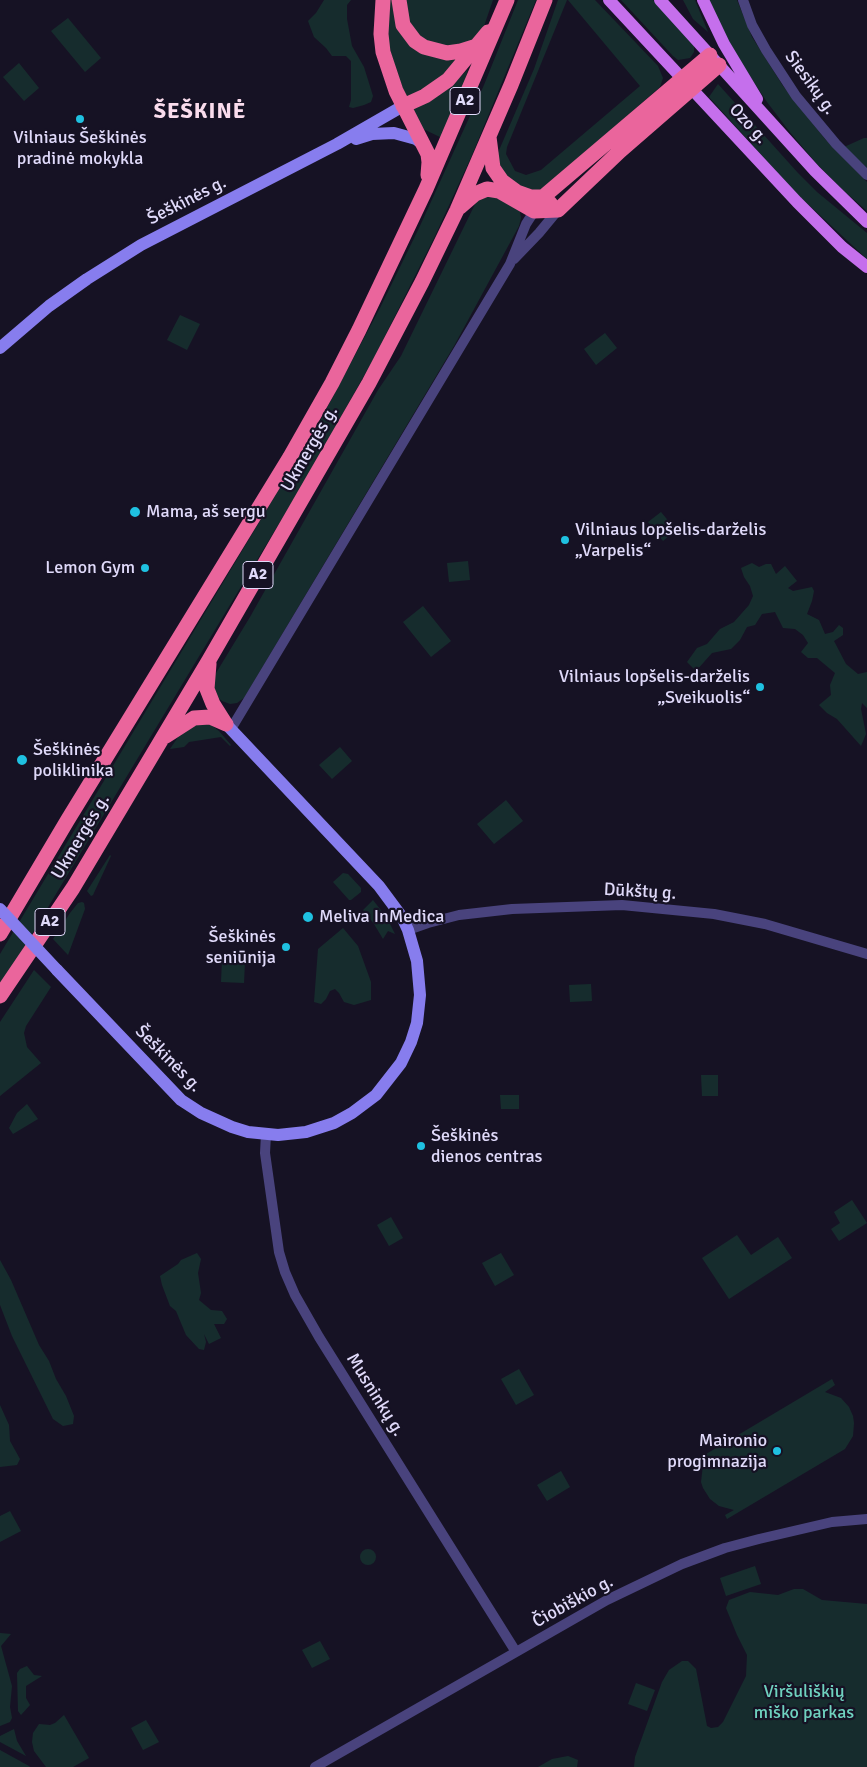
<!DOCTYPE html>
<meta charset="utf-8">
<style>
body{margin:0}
canvas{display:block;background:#161224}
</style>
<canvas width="867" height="1767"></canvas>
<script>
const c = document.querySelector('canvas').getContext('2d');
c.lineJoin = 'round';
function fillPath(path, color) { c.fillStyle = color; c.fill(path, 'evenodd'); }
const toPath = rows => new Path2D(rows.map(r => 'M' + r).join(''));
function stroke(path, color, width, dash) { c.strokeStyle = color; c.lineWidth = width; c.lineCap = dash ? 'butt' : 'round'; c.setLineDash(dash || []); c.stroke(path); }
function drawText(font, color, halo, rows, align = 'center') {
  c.font = font + ' Signika,sans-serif'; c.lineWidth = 4.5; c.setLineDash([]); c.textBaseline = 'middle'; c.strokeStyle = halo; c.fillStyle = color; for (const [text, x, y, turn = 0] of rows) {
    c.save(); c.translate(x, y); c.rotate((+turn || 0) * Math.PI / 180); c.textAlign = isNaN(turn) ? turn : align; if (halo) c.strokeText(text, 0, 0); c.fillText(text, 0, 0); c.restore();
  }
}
const green = toPath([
 [324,0,351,0,347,5,347,19,352,46,364,67,373,96,371,102,364,105,353,108,349,107,351,100,351,61,346,56,332,56,326,48,314,37,308,21,316,13],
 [388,0,394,0,405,36,466,54,454,69,408,99,396,75,387,37],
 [405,0,493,0,484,26,475,38,469,42,443,47,424,41,410,23],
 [518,0,536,0,472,155,435,236,375,356,307,477,0,987,0,954,320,421,380,308,420,226,484,85],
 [558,0,567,0,507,147,506,154,515,171,526,175,541,170,640,86,568,0,595,0,658,66,663,78,660,87,544,188,538,191,518,188,500,172,497,155,534,69],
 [621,0,653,0,694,46,694,52,690,58,678,60,673,56],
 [683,0,695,0,708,32,693,19],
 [709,0,737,0,752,37,783,86,825,139,867,182,867,211,844,191,817,164,789,131,767,102,734,52],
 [68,18,101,58,85,72,51,31],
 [19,63,39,88,24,101,3,77],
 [468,69,462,91,442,138,415,125,408,109,455,82],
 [718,84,798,173,817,192,867,233,867,259,795,192,709,97],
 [864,138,867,138,867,168,844,147],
 [482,194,513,202,520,212,521,218,519,226,454,346,244,698,237,703,230,704,222,701,214,694,213,678,250,617,378,390,401,356,478,198],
 [180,315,200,324,187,350,167,340],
 [605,333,617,348,596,365,584,349],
 [661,512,676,530,663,541,648,522],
 [468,561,470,580,449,582,447,563],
 [752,563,759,567,766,564,771,564,776,574,785,566,797,581,788,588,793,591,812,587,814,591,812,601,807,614,819,620,825,634,833,632,839,625,843,628,843,635,834,641,846,664,858,674,867,672,867,708,862,703,861,709,866,734,861,746,837,719,827,713,819,705,831,695,830,685,835,673,817,658,808,658,801,652,808,643,803,635,795,629,783,628,775,612,762,614,755,625,747,627,740,640,731,649,712,653,696,671,687,662,697,648,707,644,720,629,734,622,749,605,753,596,750,586,744,577,741,568],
 [423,606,451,641,431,657,403,622],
 [192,722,210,724,219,731,231,745,230,746,221,737,189,742,184,747,170,749,180,734],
 [340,747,352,761,332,779,319,765],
 [506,800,523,821,494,844,477,824],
 [110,855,111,856,93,895,91,896,87,891],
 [343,873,348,874,361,888,361,892,351,900,349,900,333,882],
 [373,900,387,918,395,934,388,931,383,939,374,924,363,910],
 [82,902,84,903,85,909,68,955,53,939,70,913,78,903],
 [343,928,358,946,371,982,371,1000,354,1005,344,1002,339,993,335,989,330,991,326,999,321,1004,314,1002,318,949],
 [222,959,245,961,244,983,221,982],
 [34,970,51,987,26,1026,24,1033,27,1047,41,1063,0,1096,0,1022],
 [591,984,592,1001,570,1002,569,985],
 [701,1075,718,1075,718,1096,702,1096],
 [500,1095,519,1095,519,1109,501,1109],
 [27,1104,38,1119,13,1134,9,1128,17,1113],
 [852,1200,867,1223,839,1241,831,1229,840,1223,834,1212],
 [391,1217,403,1238,389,1246,377,1225],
 [737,1235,751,1255,778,1237,792,1258,729,1299,702,1258],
 [197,1253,201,1259,198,1273,201,1293,199,1300,211,1310,222,1311,227,1319,224,1324,214,1324,221,1338,209,1344,204,1334,206,1342,204,1350,199,1349,186,1335,176,1311,170,1306,162,1285,160,1276,178,1264,181,1260],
 [501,1253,514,1275,495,1286,482,1263],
 [0,1260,11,1280,39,1345,49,1361,56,1379,66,1396,74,1416,73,1424,63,1426,53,1419,12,1336,0,1305],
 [519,1369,534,1395,516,1405,501,1379],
 [832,1379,835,1385,825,1392,841,1398,849,1407,853,1416,854,1423,853,1436,845,1449,727,1519,725,1515,734,1510,719,1506,710,1499,703,1488,701,1482,703,1465,694,1469,691,1463],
 [0,1405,9,1425,10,1441,20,1459,17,1465,0,1467],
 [561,1471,570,1487,547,1501,537,1485],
 [10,1511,21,1531,0,1542,0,1516],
 '360 1557a8 8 0 1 1 16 0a8 8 0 1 1-16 0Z',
 [755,1566,761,1584,726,1596,720,1578],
 [794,1589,803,1589,822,1600,867,1604,867,1767,634,1767,635,1757,662,1682,669,1670,682,1661,688,1661,696,1669,707,1726,711,1728,718,1727,723,1722,746,1676,747,1655,737,1635,726,1608,729,1600,750,1592,778,1595],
 [0,1633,11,1634,1,1646,12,1686,10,1707,12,1718,10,1722,0,1726],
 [320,1641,330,1659,312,1668,302,1650],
 [27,1666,34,1675,42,1676,26,1686,26,1698,30,1705,21,1715,18,1711,17,1673,20,1669],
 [636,1683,655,1690,647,1711,628,1704],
 [64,1715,89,1758,73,1767,46,1767,34,1751,32,1742,33,1733,39,1724,50,1725,55,1723],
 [146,1720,159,1742,143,1750,131,1728],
 [14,1729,17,1741,26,1756,0,1742,0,1736],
 [0,1750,29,1766,30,1767,0,1767],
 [568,1756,578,1760,577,1767,538,1767,552,1759]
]);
const street = toPath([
 [743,0,752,25,766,50,796,96,836,144,867,175],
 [514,259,539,233,558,210],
 [231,729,510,264,526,224,537,207],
 [408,930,428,923,459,915,512,909,622,905,714,914,765,924,867,954],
 [266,1134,265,1153,279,1252,285,1272,295,1295,319,1337,516,1652],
 [315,1767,607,1600,682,1564,725,1548,759,1539,832,1522,867,1519]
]);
const secondary = toPath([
 [356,139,372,134,394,133,416,139,423,144],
 [0,348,49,306,87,279,141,245,337,144,403,106],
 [57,970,181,1100,201,1113,232,1127,248,1132,278,1135,306,1132,334,1123,352,1113,376,1095,401,1063,411,1042,417,1023,420,995,417,961,408,930,402,917,379,886,226,724]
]);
const primary = toPath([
 [609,0,797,202,842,247,867,267],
 [660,0,815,171,867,222],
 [703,0,724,44,757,99]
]);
const highway = toPath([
 [383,0,381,34,383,52,396,91,428,154,429,162,428,175],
 [399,0,403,25,415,41,424,47,447,53,461,51,477,46],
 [403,106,425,96,448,80,488,32],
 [489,137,493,168,502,181,517,192,531,197,543,197,550,203],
 [543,197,710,55],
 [460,207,475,194,487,189,499,191,534,211,558,210,620,151,719,65],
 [209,664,207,689,213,704,225,723],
 [166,736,194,718,210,717,226,724],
 [0,934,67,821,290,457,332,383,359,330,426,189,507,0],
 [0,996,73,888,209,660,369,383,422,282,457,210,511,85,545,0]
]);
const secondaryBridge = toPath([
 [0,909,57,970]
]);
const markers = [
 [80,119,5,"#1fc1e1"],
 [135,512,6,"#1fc1e1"],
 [565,540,5,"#1fc1e1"],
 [145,568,5,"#1fc1e1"],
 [760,687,5,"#1fc1e1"],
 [22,760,6,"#1fc1e1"],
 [308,917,6,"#1fc1e1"],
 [286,947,5,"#1fc1e1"],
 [421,1146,5,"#1fc1e1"],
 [777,1451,5,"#1fc1e1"]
];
const shields = [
 [465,101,30],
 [258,575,30],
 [50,922,30]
];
const shieldNames = [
 ["A2",465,101],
 ["A2",258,575],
 ["A2",50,922]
];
const streetNames = [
 ["Siesikų g.",810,83,54],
 ["Ozo g.",748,124,47],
 ["Šeškinės g.",187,201,-27],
 ["Ukmergės g.",310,449,-60],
 ["Ukmergės g.",81,837,-59],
 ["Dūkštų g.",640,892,3],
 ["Šeškinės g.",168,1059,45],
 ["Musninkų g.",375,1395,58],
 ["Čiobiškio g.",573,1602,-29]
];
const poiNames = [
 ["Vilniaus Šeškinės",80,138,"center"],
 ["pradinė mokykla",80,159,"center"],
 ["Mama, aš sergu",146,512],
 ["Vilniaus lopšelis-darželis",575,530],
 ["„Varpelis“",575,551],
 ["Lemon Gym",135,568,"right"],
 ["Vilniaus lopšelis-darželis",750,677,"right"],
 ["„Sveikuolis“",750,698,"right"],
 ["Šeškinės",33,750],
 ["poliklinika",33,771],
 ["Meliva InMedica",319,917],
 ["Šeškinės",276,937,"right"],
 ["seniūnija",276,958,"right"],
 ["Šeškinės",431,1136],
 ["dienos centras",431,1157],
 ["Maironio",767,1441,"right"],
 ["progimnazija",767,1462,"right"]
];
const parkNames = [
 ["Viršuliškių",804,1692],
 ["miško parkas",804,1713]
];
const districtNames = [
 ["ŠEŠKINĖ",200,112]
];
fillPath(green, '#162c2d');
stroke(street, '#49437d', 10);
stroke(secondary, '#877dee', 12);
stroke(primary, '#c56fec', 12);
stroke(highway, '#ea659c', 15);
stroke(secondaryBridge, '#877dee', 12);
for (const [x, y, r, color] of markers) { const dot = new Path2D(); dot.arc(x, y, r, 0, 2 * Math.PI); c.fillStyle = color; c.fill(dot); stroke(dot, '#161224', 2); }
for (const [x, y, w] of shields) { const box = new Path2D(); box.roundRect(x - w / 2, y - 13.5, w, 27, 4); c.fillStyle = '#161224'; c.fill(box); stroke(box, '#e0dafa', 1); }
drawText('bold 16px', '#e0dafa', null, shieldNames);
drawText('18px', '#e0dafa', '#161224', streetNames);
drawText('18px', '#e0dafa', '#161224', poiNames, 'left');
drawText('18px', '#6fd1bf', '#161224', parkNames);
c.letterSpacing = '1px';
drawText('bold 22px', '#fadced', '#161224', districtNames);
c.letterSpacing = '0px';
</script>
